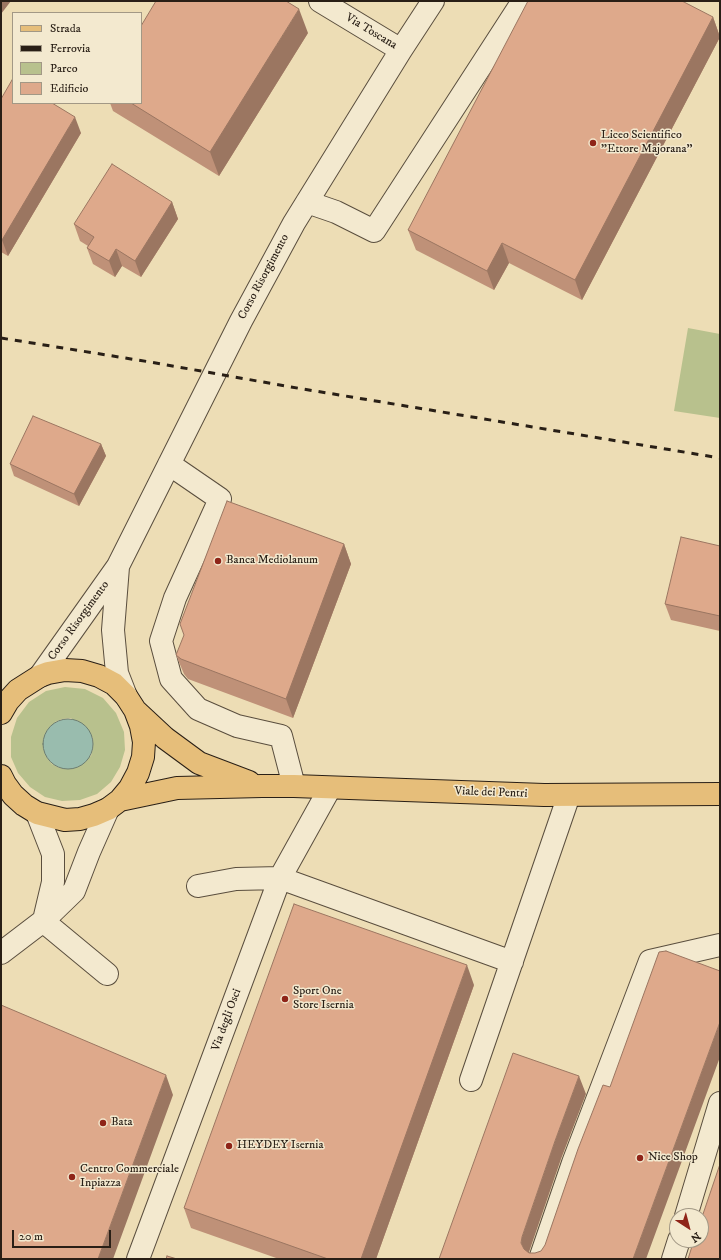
<!DOCTYPE html>
<style>
body{margin:0}
#map{position:relative;width:721px;height:1260px;overflow:hidden;background:#edddb5;font-family:"IM FELL DW Pica",serif}
canvas{display:block}
.frame{position:absolute;inset:0;border:2px solid #291f16;pointer-events:none}
.legend{position:absolute;left:12px;top:12px;width:130px;height:92px;box-sizing:border-box;background:#f3e9cf;border:1px solid #a29885;margin:0;padding:5px 7px;list-style:none;font-size:12px;color:#291f16}
.legend li{display:flex;align-items:center;gap:8px;height:20px}
.legend b{width:20px;border:1px solid #a29885}
.north{position:absolute;left:669px;top:1208px;width:40px;height:40px;box-sizing:border-box;background:#f3e9cf;border:1px solid #a29885;border-radius:50%;rotate:144deg;font-size:11px;font-weight:700;line-height:16px;text-align:center;color:#291f16}
.north::after{content:'';display:block;margin:auto;width:14px;height:18px;background:#8f2418;clip-path:polygon(50% 0,100% 100%,50% 72%,0 100%)}
.scale{position:absolute;left:12px;top:1230px;width:99px;height:18px;box-sizing:border-box;border:2px solid #291f16;border-top:0;padding-left:5px;font-size:12px;line-height:14px;white-space:nowrap;color:#291f16;-webkit-text-stroke:3px #f3e9cf;paint-order:stroke}
</style>
<div id="map">
<canvas width="721" height="1260"></canvas>
<div class="frame"></div>
<ul class="legend">
<li><b style="height:5px;background:#e6be7a"></b>Strada</li>
<li><b style="height:5px;background:#291f16"></b>Ferrovia</li>
<li><b style="height:11px;background:#b8c18d"></b>Parco</li>
<li><b style="height:11px;background:#dea98b"></b>Edificio</li>
</ul>
<div class="north">N</div>
<div class="scale">20 m</div>
</div>
<script>
const c = document.querySelector('canvas').getContext('2d');
c.lineJoin = 'round';
function fillPath(path, color) { c.fillStyle = color; c.fill(path, 'evenodd'); }
const toPath = rows => new Path2D(rows.map(r => 'M' + r).join(''));
function stroke(path, color, width, dash) { c.strokeStyle = color; c.lineWidth = width; c.lineCap = dash ? 'butt' : 'round'; c.setLineDash(dash || []); c.stroke(path); }
function drawText(font, color, halo, rows, align = 'center') {
  c.font = font + ' "IM FELL DW Pica",serif'; c.lineWidth = 3; c.setLineDash([]); c.textBaseline = 'middle'; c.strokeStyle = halo; c.fillStyle = color; for (const [text, x, y, turn = 0] of rows) {
    c.save(); c.translate(x, y); c.rotate((+turn || 0) * Math.PI / 180); c.textAlign = isNaN(turn) ? turn : align; if (halo) c.strokeText(text, 0, 0); c.fillText(text, 0, 0); c.restore();
  }
}
const green = toPath([
 [688,328,720,334,720,418,674,411],
 [65,687,85,689,103,698,116,713,124,732,125,750,120,767,111,782,97,794,80,800,62,801,45,797,30,787,18,773,11,757,11,737,17,718,29,702,46,691],
 [71,718,93,738,93,747,91,756,60,768,52,764,47,758,55,722,62,719]
]);
const water = toPath([
 '43 744a25 25 0 1 1 50 0a25 25 0 1 1-50 0Z'
]);
const minor = toPath([
 [320,1,401,50],
 [307,202,336,212,374,231,523,1],
 [169,464,220,499,175,598,161,641,171,679,198,709,237,726,281,736,294,786],
 [118,567,113,630,117,673,126,696],
 [40,676,118,566,241,321,294,223,401,50,433,1],
 [37,813,53,854,53,882,44,920],
 [198,886,236,879,280,878,512,962],
 [43,921,107,974],
 [1,953,43,921,74,891,89,852,108,809],
 [471,1080,569,795],
 [686,1216,720,1103],
 [138,1259,280,878,330,788],
 [540,1259,573,1163,650,961,720,945],
 [673,1259,679,1240]
]);
const major = toPath([
 [136,711,165,738,199,763,249,782],
 [1,713,8,701,18,690,40,676,48,673,65,670,82,671,99,676,114,684,126,696,135,710,141,726,144,742,143,757,138,773,130,788,120,800,108,809,94,815,80,819,65,820,37,813,24,805,13,795,5,784,1,776],
 [120,800,177,788,262,786,294,786,544,795,720,794]
]);
const rail = toPath([
 [1,338,150,362,291,387,720,458]
]);
const wall = toPath([
 [713,17,720,37,582,300,509,263,494,290,416,250,408,230],
 [308,33,219,176,113,111,110,103,141,103],
 [1,99,81,133,8,256,1,252],
 [172,202,178,219,141,277,122,266,115,277,93,264,87,248,88,246,80,241,74,224],
 [101,444,106,456,79,506,14,476,10,464],
 [344,544,351,564,293,718,188,679,184,674,176,655],
 [720,546,720,631,671,620,665,604],
 [474,985,376,1259,279,1259,191,1228,184,1208]
]);
const shadedWall = toPath([
 [1,1,11,1,1,14],
 [299,9,308,33,219,176,210,152],
 [713,17,720,37,582,300,575,280],
 [75,117,81,133,8,256,2,240],
 [172,202,178,219,141,277,135,261],
 [502,243,509,263,494,290,487,271],
 [116,249,122,266,115,277,109,261],
 [101,444,106,456,79,506,74,494],
 [344,544,351,564,293,718,286,699],
 [467,965,474,985,376,1259,361,1259],
 [720,1022,720,1057,646,1259,633,1259],
 [166,1075,173,1095,113,1259,98,1259],
 [579,1076,586,1094,561,1159,528,1255,528,1259,521,1243,522,1237,555,1141]
]);
const building = toPath([
 [156,1,286,1,299,9,210,152,131,103,141,103,141,26,156,1],
 [528,1,682,1,713,17,575,280,502,243,487,271,408,230,528,1],
 [12,80,13,80,13,103,52,103,75,117,2,240,1,239,1,99,12,80],
 [112,164,172,202,135,261,116,249,109,261,87,248,94,237,74,224,112,164],
 [33,416,101,444,74,494,10,464,33,416],
 [227,501,344,544,286,699,181,659,176,655,184,635,180,624,227,501],
 [681,537,720,546,720,616,665,604,681,537],
 [294,904,467,965,361,1259,328,1259,184,1208,294,904],
 [666,951,720,971,720,1022,633,1259,439,1259,513,1053,579,1076,555,1141,522,1237,521,1243,524,1249,529,1253,535,1253,541,1251,545,1245,578,1149,603,1085,610,1087,659,952,666,951],
 [1,1005,166,1075,98,1259,1,1259,1,1005],
 [720,1164,720,1259,688,1259,694,1240,701,1240,701,1220,720,1164],
 [167,1256,177,1259,166,1259,167,1256]
]);
const markers = [
 [593,143,4,"#8f2418"],
 [218,561,4,"#8f2418"],
 [285,999,4,"#8f2418"],
 [103,1123,4,"#8f2418"],
 [229,1146,4,"#8f2418"],
 [640,1158,4,"#8f2418"],
 [72,1177,4,"#8f2418"]
];
const streetNames = [
 ["Via Toscana",371,32,31],
 ["Corso Risorgimento",264,277,-62],
 ["Corso Risorgimento",79,621,-54],
 ["Viale dei Pentri",491,793,2],
 ["Via degli Osci",227,1020,-70]
];
const poiNames = [
 ["Liceo Scientifico",601,136],
 ["\"Ettore Majorana\"",601,150],
 ["Banca Mediolanum",226,561],
 ["Sport One",293,992],
 ["Store Isernia",293,1006],
 ["Bata",111,1123],
 ["HEYDEY Isernia",237,1146],
 ["Nice Shop",648,1158],
 ["Centro Commerciale",80,1170],
 ["Inpiazza",80,1184]
];
fillPath(green, '#b8c18d');
fillPath(water, '#99bcae');
stroke(water, '#6c7d71', 1);
stroke(minor, '#5a4e3e', 24);
stroke(major, '#291f16', 24);
stroke(minor, '#f3e9cf', 22);
stroke(major, '#e6be7a', 22);
stroke(rail, '#291f16', 3, [7, 7]);
fillPath(wall, '#bf9178');
fillPath(shadedWall, '#9b7661');
fillPath(building, '#dea98b');
stroke(building, '#9b7661', 1);
for (const [x, y, r, color] of markers) { const dot = new Path2D(); dot.arc(x, y, r, 0, 2 * Math.PI); c.fillStyle = color; c.fill(dot); stroke(dot, '#f3e9cf', 1.5); }
drawText('12px', '#291f16', '#f3e9cf', streetNames);
drawText('12px', '#291f16', '#f3e9cf', poiNames, 'left');
</script>
